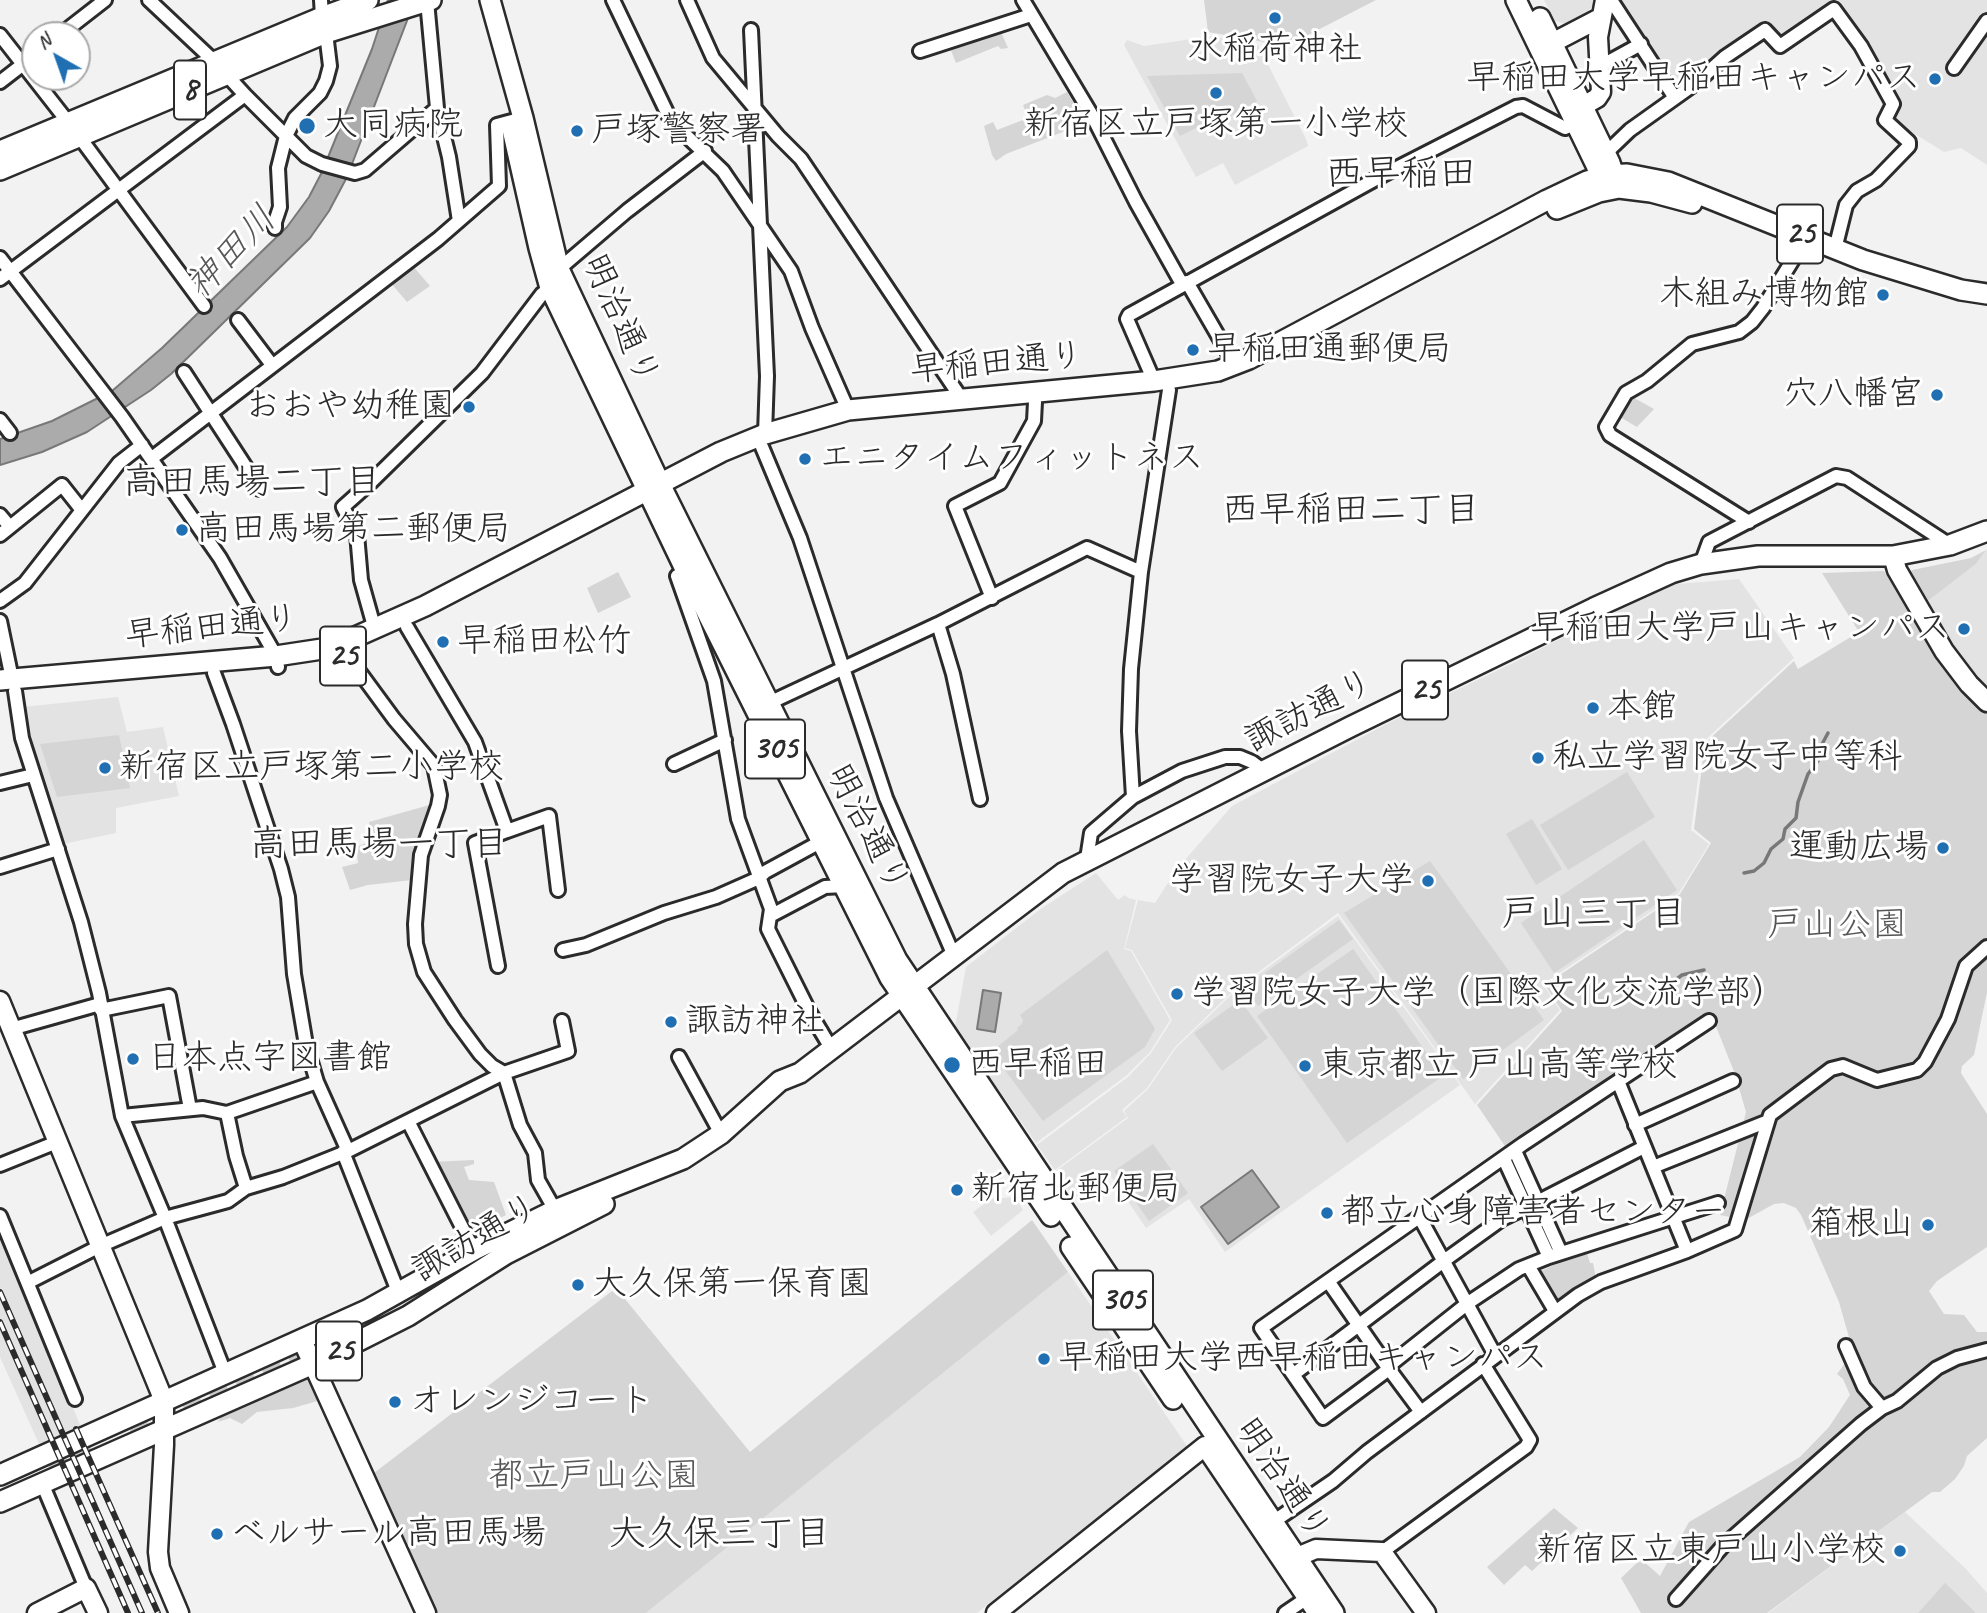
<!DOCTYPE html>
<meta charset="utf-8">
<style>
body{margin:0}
#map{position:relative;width:1987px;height:1613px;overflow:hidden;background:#f2f2f2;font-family:Caveat,sans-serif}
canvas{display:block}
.north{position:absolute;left:21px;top:21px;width:70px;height:70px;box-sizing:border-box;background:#fff;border:2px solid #aaa;border-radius:50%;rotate:320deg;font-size:19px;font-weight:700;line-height:28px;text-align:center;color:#2b2b2b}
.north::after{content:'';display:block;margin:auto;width:24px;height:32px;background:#1f6fb2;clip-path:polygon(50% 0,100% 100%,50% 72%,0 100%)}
</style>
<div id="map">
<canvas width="1987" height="1613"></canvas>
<div class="north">N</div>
</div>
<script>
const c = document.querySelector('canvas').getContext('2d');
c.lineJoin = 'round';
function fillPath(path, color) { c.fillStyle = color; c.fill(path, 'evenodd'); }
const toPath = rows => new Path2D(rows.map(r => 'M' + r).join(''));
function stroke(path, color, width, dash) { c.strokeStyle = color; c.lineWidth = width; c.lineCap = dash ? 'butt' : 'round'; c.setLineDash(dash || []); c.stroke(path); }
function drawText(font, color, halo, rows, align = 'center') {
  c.font = font + ' Caveat,"Klee One",sans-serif'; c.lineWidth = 6; c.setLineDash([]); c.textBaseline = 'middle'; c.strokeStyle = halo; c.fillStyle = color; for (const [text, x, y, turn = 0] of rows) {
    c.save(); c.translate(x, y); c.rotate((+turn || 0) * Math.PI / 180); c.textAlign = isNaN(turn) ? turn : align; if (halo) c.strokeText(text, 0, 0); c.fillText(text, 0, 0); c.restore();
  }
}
const built = toPath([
 [1544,0,1596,0,1594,5,1586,13,1565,24,1555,21],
 [1615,0,1987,0,1987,165,1961,148,1944,152,1889,118,1896,103,1833,5,1781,42,1765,25,1679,90],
 [1212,36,1258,45,1306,139,1308,146,1235,185,1223,163,1196,177,1124,45,1127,40,1144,46],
 [1987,549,1987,692,1956,655,1924,604,1976,564],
 [1739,579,1794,658,1703,742,1691,830,1709,844,1679,893,1543,984,1560,1010,1475,1104,1338,913,1233,991,1175,1047,1147,1088,1122,1110,1127,1117,1055,1170,1037,1145,1128,1077,1151,1053,1172,1020,1132,950,1125,948,1138,900,1155,903,1177,869,1232,806,1394,720,1515,662,1665,585],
 [118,697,127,732,163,727,179,796,116,808,116,833,63,844,28,740,23,707],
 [1096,873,1118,900,1125,895,1128,898,1136,900,1124,949,1131,951,1170,1020,1150,1052,1127,1075,1036,1143,955,1027,966,967,1042,908],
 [1338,916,1460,1085,1225,1252,1189,1199,1146,1228,1110,1175,1075,1200,1056,1171,1128,1118,1124,1111,1148,1089,1176,1048,1234,992],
 [1015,1197,1023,1210,991,1236,973,1212,991,1199],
 [0,1232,81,1427,39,1444,0,1357],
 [1068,1272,1187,1446,977,1613,646,1613],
 [1905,1512,1966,1569,1987,1593,1987,1613,1768,1613]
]);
const green = toPath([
 [1204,0,1376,0,1279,50,1275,44,1208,32],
 [1001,32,1008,48,1001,49,998,46,956,63,950,48],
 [1242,73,1257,101,1219,122,1216,118,1180,136,1147,76],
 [1067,92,1086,123,1006,154,996,161,992,155,984,126,993,122,997,130,1028,118,1023,105,1047,95,1055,98],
 [412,265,430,286,407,302,390,282],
 [1627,394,1654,409,1637,427,1615,414],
 [1986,550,1976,564,1924,604,1909,577,1912,570,1971,558],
 [1884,571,1947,670,1987,712,1987,992,1974,1055,1962,1066,1961,1073,1987,1114,1987,1247,1937,1281,1929,1291,1944,1314,1964,1315,1977,1332,1987,1332,1987,1438,1967,1456,1964,1466,1955,1479,1940,1492,1932,1492,1767,1613,1641,1613,1621,1578,1641,1559,1660,1576,1689,1522,1800,1457,1829,1427,1850,1395,1843,1379,1837,1374,1848,1359,1852,1348,1839,1302,1801,1215,1796,1208,1784,1203,1774,1204,1745,1220,1720,1215,1746,1112,1735,1074,1711,1014,1507,1149,1477,1105,1562,1011,1545,985,1680,894,1711,843,1694,829,1705,743,1794,661,1798,669,1859,632,1822,573],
 [618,572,631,597,598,613,587,588],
 [119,735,130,788,57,797,40,744],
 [1627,772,1655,817,1568,870,1540,825],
 [433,804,415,846,412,880,368,885,350,890,342,867,358,863,356,847,373,840,369,822],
 [1532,819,1562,869,1536,885,1506,834],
 [1644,840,1677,890,1554,973,1521,923],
 [1430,861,1544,1020,1463,1079,1344,913],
 [1339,920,1353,939,1258,1006,1245,987],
 [1353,949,1443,1076,1347,1143,1257,1016],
 [1107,950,1155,1029,1145,1047,1043,1121,995,1057,997,1047,1018,1030,1017,1028,1022,1024,1023,1020,1020,1015],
 [1240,1000,1268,1038,1222,1071,1194,1033],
 [1153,1144,1188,1193,1149,1221,1114,1171],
 [474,1160,474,1164,464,1167,469,1180,494,1182,506,1215,473,1232,468,1230,431,1162],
 [1032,1220,1068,1272,646,1613,436,1613,408,1558,374,1473,616,1288,750,1452],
 [1586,1250,1590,1263,1593,1263,1596,1279,1558,1301,1539,1272],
 [310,1375,321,1400,293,1408,257,1412,242,1424,230,1418,218,1422,224,1412],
 [1554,1508,1578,1528,1532,1571,1525,1565,1504,1585,1487,1567],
 [1945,1583,1974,1611,1975,1613,1918,1613]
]);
const water = toPath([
 [388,0,415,0,347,177,329,211,310,238,171,374,151,390,87,432,42,452,0,465,0,439,52,421,112,391,162,348,287,227,309,197,322,172,372,49,388,0],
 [983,990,1001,993,995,1032,977,1029,983,990],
 [1252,1170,1279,1207,1228,1244,1201,1207,1252,1170]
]);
const stream = toPath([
 [1744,873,1754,871,1764,863,1771,849,1783,839,1785,829,1796,818,1798,802,1808,774,1818,761,1820,748,1828,733],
 [1657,994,1682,975,1704,970]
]);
const primaryTunnel = toPath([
 [130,1430,330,1341],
 [49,1466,91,1448]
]);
const street = toPath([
 [149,0,215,62,245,95,306,156,322,164,355,173,365,170,437,108],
 [321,0,322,17],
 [613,0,671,121,723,171,791,271,812,328,848,410],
 [687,0,713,58,778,136,801,159,961,398],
 [1023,0,1093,117,1136,202,1182,284],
 [1611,0,1675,98],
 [427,1,437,108,449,157,459,221],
 [751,30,767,376,765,434],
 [0,35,68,122],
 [60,35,105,0],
 [920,51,1031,15],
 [1599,67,1641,44],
 [1954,68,1987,21],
 [0,82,35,55],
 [78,135,204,306],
 [1606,153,1630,130,1696,83,1725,57,1765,30,1780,46,1834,9,1861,46,1893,104,1885,120,1909,142,1909,146,1876,180,1857,191,1846,205,1835,249],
 [275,228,275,222,280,207,278,168,286,136,295,118,320,93,326,81,330,66,326,33],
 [0,258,122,417,220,558,276,656,278,667],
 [559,269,627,211,705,151],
 [0,279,245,95],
 [1187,282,1235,365],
 [238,320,272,365],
 [184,372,260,489],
 [1154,381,1127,319,1129,315,1383,175,1516,107,1523,106,1565,128,1576,123],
 [0,420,10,433],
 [762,447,800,538,886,798,954,956],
 [152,458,438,239,499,186,497,125,523,118],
 [0,515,10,527],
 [1749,522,1610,435,1606,427,1626,393,1647,381,1692,344,1739,332,1752,322,1763,308,1802,245],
 [0,535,62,485,81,509],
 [1701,564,1709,542,1836,476,1847,478,1950,545],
 [677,576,714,681,738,819,771,909,768,929,810,1013,831,1048],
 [992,598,955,506,1000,483,1034,421,1035,402],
 [0,601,25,583,119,463,142,445],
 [0,621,12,679],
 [938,624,1087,548,1141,572],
 [407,627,475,742,507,831,549,816,558,890],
 [375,630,361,580,357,534,343,507,371,482,482,373,542,294,550,288],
 [347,655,394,719,434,766,440,795,438,806,421,855,415,924,416,944,424,972,455,1020,480,1054,492,1066,504,1073,520,1125,535,1153,538,1180,555,1210],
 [214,673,233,724,281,869,288,897,294,974,306,1045,317,1082,348,1151],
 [15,691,22,738,81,922,99,993,122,1116,165,1218,225,1373],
 [769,703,938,624,953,674,980,799],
 [674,764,725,740],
 [0,783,33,775],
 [1133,797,1129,731,1131,669,1141,572,1169,390],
 [1087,859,1091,833,1133,797,1182,771,1225,757,1240,757,1252,762,1264,771],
 [0,867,58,849],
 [770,916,825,887,844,886],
 [563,950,586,945,664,913,716,897,759,878,765,872,822,841],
 [498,966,475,843,507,831],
 [101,1010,169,996,190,1109],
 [11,1029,100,1004],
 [679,1057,721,1134],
 [1618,1081,1687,1251],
 [227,1113,236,1156,246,1188],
 [122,1116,203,1108,227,1113,317,1082],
 [408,1121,469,1241,476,1249],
 [1635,1125,1733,1081],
 [1515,1151,1561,1253],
 [343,1152,399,1294],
 [0,1165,57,1142],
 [1653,1167,1768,1121],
 [1537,1202,1644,1147],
 [0,1216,75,1399],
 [1420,1218,1495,1355],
 [1549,1257,1718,1203],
 [1529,1267,1555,1311],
 [1328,1281,1389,1369,1391,1364,1468,1303,1519,1269,1549,1257,1504,1159],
 [29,1282,100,1246,165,1218,228,1201,246,1188,283,1177,348,1151,504,1073,568,1051,562,1021],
 [1846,1346,1864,1387,1882,1408],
 [1294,1374,1445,1260,1502,1219,1527,1207],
 [1421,1412,1389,1369,1323,1418,1261,1328,1523,1144,1709,1021],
 [42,1483,86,1588],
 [1267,1526,1333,1481,1367,1452,1578,1295,1601,1282,1687,1251,1735,1230,1770,1115,1831,1069,1843,1066,1877,1080,1917,1070,1925,1062,1948,1019,1966,966,1987,947],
 [1382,1552,1526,1447,1530,1440,1483,1364],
 [1676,1599,1723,1546,1861,1424,1882,1408,1897,1401,1937,1368,1957,1358,1987,1350],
 [1285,1613,1313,1594]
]);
const secondary = toPath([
 [1552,43,1600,18],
 [1583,106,1597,98,1601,92,1598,37,1605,0],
 [1893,556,1897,570,1944,651,1969,684,1987,702],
 [0,1001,164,1401,164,1445,158,1552,160,1568,179,1613],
 [302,1340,426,1613],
 [1297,1557,1316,1549,1382,1552,1426,1613],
 [37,1613,86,1588,98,1613],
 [996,1613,1205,1446]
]);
const primary = toPath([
 [490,0,523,118,559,269,665,494,897,960,1334,1613],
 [1516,0,1596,165,1604,189],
 [1540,18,1610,163,1617,184],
 [512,129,539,248,550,288,683,565,890,978,1051,1216],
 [0,151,322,17,368,0],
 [0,170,326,33,431,0],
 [1557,209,1599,192,1619,188,1651,192,1692,203],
 [0,680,276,656,322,649,344,642,425,606,721,452,765,434,848,410,1154,381,1218,371,1249,359,1547,200,1587,181,1607,175,1627,174,1668,182,1863,260,1961,290,1987,294],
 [1071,1247,1173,1399],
 [1206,1447,1318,1613],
 [0,1475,367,1310,476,1249,555,1210,683,1159,721,1134,780,1081,800,1073,1063,873,1350,727,1594,608,1671,573,1701,564,1758,556,1893,556,1950,545,1987,531],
 [0,1502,313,1364,408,1316,506,1254,604,1204]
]);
const rail = toPath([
 [0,1292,142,1613],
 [0,1322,128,1613],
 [76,1429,158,1613]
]);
const markers = [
 [1275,18,7,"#1f6fb2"],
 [1935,79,7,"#1f6fb2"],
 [1216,93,7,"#1f6fb2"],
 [307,126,9,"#1f6fb2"],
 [577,131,7,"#1f6fb2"],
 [1883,295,7,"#1f6fb2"],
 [1193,350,7,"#1f6fb2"],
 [1937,395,7,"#1f6fb2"],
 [469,407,7,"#1f6fb2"],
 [805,459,7,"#1f6fb2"],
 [182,530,7,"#1f6fb2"],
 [1964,629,7,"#1f6fb2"],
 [443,642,7,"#1f6fb2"],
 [1593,708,7,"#1f6fb2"],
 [1538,758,7,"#1f6fb2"],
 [105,768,7,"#1f6fb2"],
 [1943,848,7,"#1f6fb2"],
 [1428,881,7,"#1f6fb2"],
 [1177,994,7,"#1f6fb2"],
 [671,1022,7,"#1f6fb2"],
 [133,1059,7,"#1f6fb2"],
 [952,1065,9,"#1f6fb2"],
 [1305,1066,7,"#1f6fb2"],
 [957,1190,7,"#1f6fb2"],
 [1327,1213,7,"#1f6fb2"],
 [1928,1225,7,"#1f6fb2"],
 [578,1285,7,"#1f6fb2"],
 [1044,1359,7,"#1f6fb2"],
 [395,1402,7,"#1f6fb2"],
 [217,1534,7,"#1f6fb2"],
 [1900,1551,7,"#1f6fb2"]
];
const shields = [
 [190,90,32],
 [1800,234,46],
 [343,656,46],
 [1425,690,46],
 [775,749,60],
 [1123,1300,60],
 [339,1351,46]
];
const shieldNames = [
 ["8",190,90],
 ["25",1800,234],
 ["25",343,656],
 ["25",1425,690],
 ["305",775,749],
 ["305",1123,1300],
 ["25",339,1351]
];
const poiNames = [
 ["水稲荷神社",1275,50,"center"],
 ["早稲田大学早稲田キャンパス",1921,79,"right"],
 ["新宿区立戸塚第一小学校",1216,125,"center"],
 ["大同病院",323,126],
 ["戸塚警察署",591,131],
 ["木組み博物館",1869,295,"right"],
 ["早稲田通郵便局",1207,350],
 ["穴八幡宮",1923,395,"right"],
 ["おおや幼稚園",455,407,"right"],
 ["エニタイムフィットネス",819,459],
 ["高田馬場第二郵便局",196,530],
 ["早稲田大学戸山キャンパス",1950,629,"right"],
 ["早稲田松竹",457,642],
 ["本館",1607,708],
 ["私立学習院女子中等科",1552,758],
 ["新宿区立戸塚第二小学校",119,768],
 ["運動広場",1929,848,"right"],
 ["学習院女子大学",1414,881,"right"],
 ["学習院女子大学（国際文化交流学部）",1191,994],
 ["諏訪神社",685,1022],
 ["日本点字図書館",147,1059],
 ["西早稲田",968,1065],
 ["東京都立 戸山高等学校",1319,1066],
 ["新宿北郵便局",971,1190],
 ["都立心身障害者センター",1341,1213],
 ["箱根山",1914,1225,"right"],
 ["大久保第一保育園",592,1285],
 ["早稲田大学西早稲田キャンパス",1058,1359],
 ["オレンジコート",409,1402],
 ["ベルサール高田馬場",231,1534],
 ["新宿区立東戸山小学校",1886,1551,"right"]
];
const streetNames = [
 ["明治通り",620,320,66],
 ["早稲田通り",997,364,-5],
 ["早稲田通り",212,628,-6],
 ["諏訪通り",1310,712,-27],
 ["明治通り",867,829,63],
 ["諏訪通り",476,1239,-30],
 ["明治通り",1282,1480,56]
];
const parkNames = [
 ["戸山公園",1837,926],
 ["都立戸山公園",594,1477]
];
const waterNames = [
 ["神田川",232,253,-46]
];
const neighbourhoodNames = [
 ["高田馬場二丁目",252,483],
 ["西早稲田二丁目",1351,511],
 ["高田馬場一丁目",379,845],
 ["戸山三丁目",1594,915],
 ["大久保三丁目",720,1535]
];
const quarterNames = [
 ["西早稲田",1401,175]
];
fillPath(built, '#e3e3e3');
fillPath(green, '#d5d5d5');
fillPath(water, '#ababab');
stroke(water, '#787878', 2);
stroke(stream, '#787878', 3.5);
stroke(primaryTunnel, '#cacaca', 19, [19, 10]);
stroke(street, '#2b2b2b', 18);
stroke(secondary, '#2b2b2b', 23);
stroke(primary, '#2b2b2b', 24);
stroke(street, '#fff', 12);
stroke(secondary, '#fff', 18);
stroke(primary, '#fff', 19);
stroke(rail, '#2b2b2b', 6);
stroke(rail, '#fff', 3.5, [10]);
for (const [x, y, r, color] of markers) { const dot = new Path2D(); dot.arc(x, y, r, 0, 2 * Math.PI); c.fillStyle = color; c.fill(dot); stroke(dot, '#fff', 2.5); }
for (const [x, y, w] of shields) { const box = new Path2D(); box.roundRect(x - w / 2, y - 29.5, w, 59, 5); c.fillStyle = '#fff'; c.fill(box); stroke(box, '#2b2b2b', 2); }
drawText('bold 33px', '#2b2b2b', null, shieldNames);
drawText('35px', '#2b2b2b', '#fff', poiNames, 'left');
drawText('35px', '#2b2b2b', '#fff', streetNames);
drawText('35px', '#565656', '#fff', parkNames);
drawText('italic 37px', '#585858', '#fff', waterNames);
drawText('37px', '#2b2b2b', '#fff', neighbourhoodNames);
drawText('38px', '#2b2b2b', '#fff', quarterNames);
</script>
